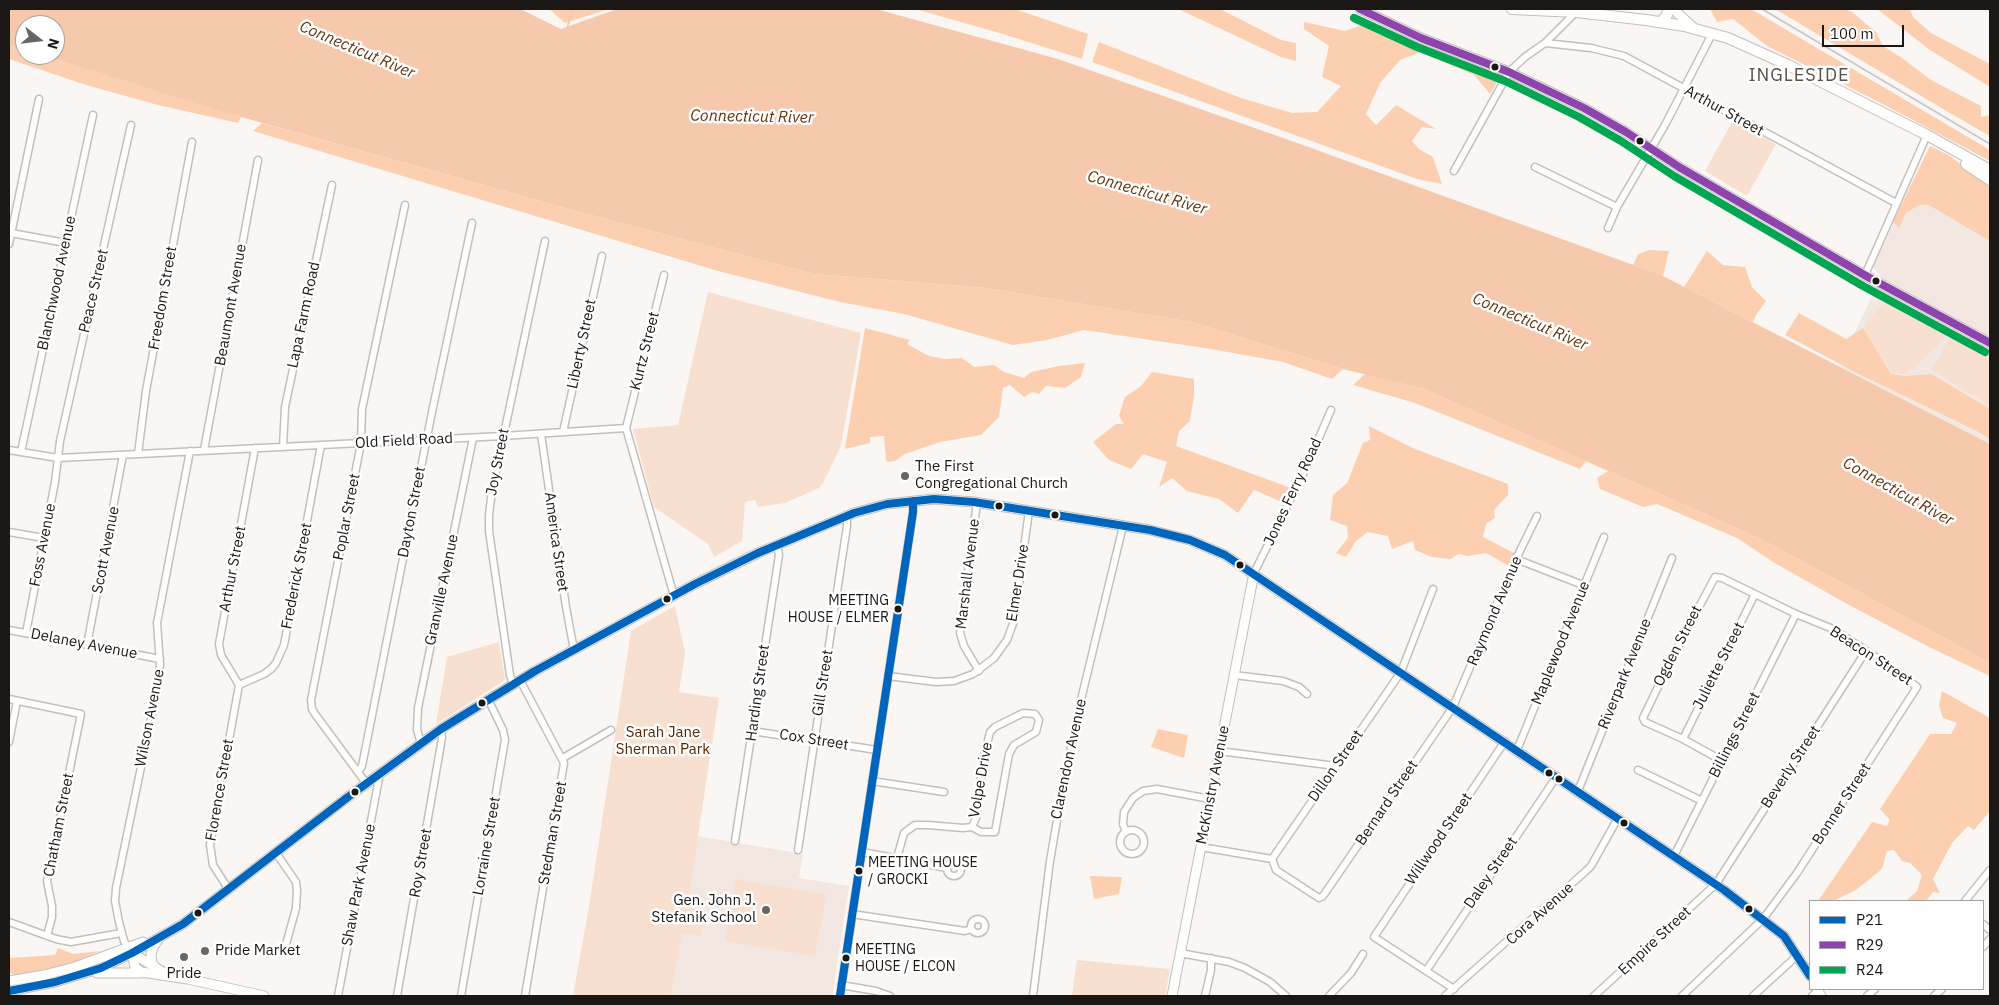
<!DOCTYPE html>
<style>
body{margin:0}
#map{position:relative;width:1999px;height:1005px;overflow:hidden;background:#faf6f4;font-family:"IBM Plex Sans",sans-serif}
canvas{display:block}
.frame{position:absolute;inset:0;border:10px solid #1b1714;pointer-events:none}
.legend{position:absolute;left:1809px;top:900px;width:175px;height:90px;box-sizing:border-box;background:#fff;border:1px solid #a4a2a1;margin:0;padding:6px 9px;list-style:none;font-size:15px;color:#1b1714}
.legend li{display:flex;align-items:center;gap:10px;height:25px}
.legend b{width:25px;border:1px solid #a4a2a1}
.north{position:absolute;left:15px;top:15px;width:50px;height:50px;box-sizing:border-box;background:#fff;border:1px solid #a4a2a1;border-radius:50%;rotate:106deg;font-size:14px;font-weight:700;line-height:20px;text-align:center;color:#1b1714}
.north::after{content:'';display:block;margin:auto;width:18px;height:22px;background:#696562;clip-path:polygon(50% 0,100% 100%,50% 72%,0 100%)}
.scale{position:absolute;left:1822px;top:25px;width:82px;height:22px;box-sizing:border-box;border:2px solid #1b1714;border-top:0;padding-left:6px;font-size:15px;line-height:18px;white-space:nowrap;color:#1b1714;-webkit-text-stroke:4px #fff;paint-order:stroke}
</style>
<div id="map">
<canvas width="1999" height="1005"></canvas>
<div class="frame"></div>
<ul class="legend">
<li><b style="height:6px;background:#0065bd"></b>P21</li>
<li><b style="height:6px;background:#8e44ad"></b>R29</li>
<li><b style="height:6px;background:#00a651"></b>R24</li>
</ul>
<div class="north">N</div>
<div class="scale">100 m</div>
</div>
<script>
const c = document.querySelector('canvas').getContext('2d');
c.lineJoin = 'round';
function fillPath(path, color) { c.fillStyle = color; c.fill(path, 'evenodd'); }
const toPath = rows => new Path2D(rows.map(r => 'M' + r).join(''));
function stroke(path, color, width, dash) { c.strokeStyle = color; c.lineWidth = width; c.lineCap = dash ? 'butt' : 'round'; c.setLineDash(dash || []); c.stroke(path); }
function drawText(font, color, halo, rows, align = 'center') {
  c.font = font + ' "IBM Plex Sans",sans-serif'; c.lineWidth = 5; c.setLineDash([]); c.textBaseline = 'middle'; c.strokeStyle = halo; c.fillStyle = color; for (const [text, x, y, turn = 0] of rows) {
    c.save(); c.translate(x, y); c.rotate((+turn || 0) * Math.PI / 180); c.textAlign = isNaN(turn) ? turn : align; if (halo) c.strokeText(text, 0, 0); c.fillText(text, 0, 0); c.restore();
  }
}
const built = toPath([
 [1930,146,1955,163,1990,196,1990,444,1839,366,1881,277,1873,267],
 [697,836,803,854,799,878,849,886,832,996,671,996]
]);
const green = toPath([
 [1733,120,1776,144,1747,196,1705,171],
 [708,292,861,333,841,446,823,483,819,488,785,503,758,507,755,500,745,502,742,541,714,557,708,544,654,507,633,429,678,425],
 [1899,301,1952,330,1918,364,1904,374,1892,372,1867,337,1865,326,1878,308,1888,302],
 [1952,335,1990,358,1990,405,1931,370],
 [675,606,685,653,679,692,719,698,687,908,704,911,700,936,682,933,671,996,573,996,590,900,631,631],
 [499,642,505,680,436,724,447,657],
 [736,879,826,894,815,956,725,941],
 [1077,960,1170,969,1165,996,1072,996]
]);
const forest = toPath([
 [549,9,609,9,565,23],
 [915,9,1015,9,1088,34,1082,59,1003,34],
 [1178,9,1220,9,1281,40,1296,43,1296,61,1281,57],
 [1710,9,1751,9,1990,150,1990,161,1879,102,1767,46,1733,19,1717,22],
 [1775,9,1845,9,1852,12,1876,32,1883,46,1902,58,1931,80,1981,106,1981,117,1990,115,1990,136,1948,112],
 [1877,9,1910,9,1913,17,1931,33,1990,64,1990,87,1930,50],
 [1304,22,1345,31,1368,23,1500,77,1490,94,1474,75,1420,52,1400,60,1380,83,1366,114,1376,125,1396,105,1436,129,1422,127,1412,141,1419,149,1433,157,1442,184,1417,179,1092,62,1099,42,1241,98,1292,113,1317,112,1341,86,1322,77,1329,46,1304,29],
 [9,45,25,50,25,55,42,55,241,117,238,123,158,105,86,85,9,59],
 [262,123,572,210,814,274,987,288,1192,322,1343,369,1332,379,1283,362,1211,349,1084,330,1047,340,1013,345,904,314,840,302,718,271,253,131],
 [1930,146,1950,156,1990,187,1990,241,1929,205,1919,205,1906,213,1899,228,1893,222],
 [1650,250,1669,251,1663,276,1633,265,1638,254],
 [1707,251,1723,265,1745,267,1752,287,1766,301,1756,315,1753,322,1684,287],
 [1799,313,1846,339,1863,328,1891,374,1906,376,1931,374,1990,409,1990,439,1977,431,1861,375,1785,335],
 [865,328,910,340,907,344,929,356,944,359,962,358,974,367,994,365,1004,372,1024,378,1031,372,1059,366,1085,363,1081,377,1065,388,1046,386,1039,394,1032,392,1024,397,1010,385,1003,388,999,417,981,435,940,442,905,454,895,461,888,462,886,460,884,436,870,437,870,443,845,449],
 [1152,372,1194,379,1194,396,1190,421,1179,431,1176,446,1291,488,1284,503,1254,490,1238,513,1219,499,1187,491,1172,478,1159,487,1167,462,1143,454,1131,469,1109,460,1093,442,1116,424,1124,424,1119,416,1125,397,1141,386],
 [1365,374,1424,389,1586,461,1580,469,1415,403,1353,385],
 [1369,426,1415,449,1508,484,1508,495,1494,510,1495,518,1486,524,1483,537,1514,553,1509,566,1486,553,1468,556,1458,554,1451,559,1432,557,1415,550,1413,541,1392,549,1388,536,1368,532,1356,541,1346,557,1336,553,1348,538,1347,526,1330,520,1333,495,1347,483,1363,443,1370,440],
 [1608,471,1763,540,1990,663,1990,676,1929,647,1847,604,1773,562,1737,538,1657,504,1643,507,1600,489,1597,478],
 [1942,691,1990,718,1990,811,1974,830,1968,826,1952,843,1933,879,1940,893,1933,892,1926,901,1906,901,1917,891,1922,875,1910,863,1902,861,1894,850,1887,851,1882,869,1856,890,1833,901,1818,901,1872,822,1887,826,1890,820,1880,809,1930,734,1951,734,1957,723,1943,718,1939,706],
 [1158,729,1188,735,1184,758,1151,747],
 [1090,876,1122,877,1119,894,1094,899],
 [58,948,73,954,100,951,77,961,47,969,14,975,9,972,9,958,55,955]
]);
const water = toPath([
 [9,9,520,9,561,29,617,9,876,9,1058,59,1303,145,1661,275,1990,444,1990,663,1763,540,1424,389,1343,369,1192,322,987,288,814,274,572,210,220,111,42,55,55,55,55,25,25,25,25,50,9,45]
]);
const stream = toPath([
 [567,28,573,9]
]);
const street = toPath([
 [1545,43,1591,48,1624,56,1896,203],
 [1535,167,1617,207],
 [1454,171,1509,72,1525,57,1545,43,1576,12],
 [1608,228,1617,207,1665,125,1712,34],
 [11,233,66,243],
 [9,244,39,99],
 [1865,275,1927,135],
 [626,428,664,275],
 [563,432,602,256],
 [541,434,566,607,574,650],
 [283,447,285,407,332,185],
 [9,450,58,458,503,436,626,428,674,596],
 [204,450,258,160],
 [21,452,93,115],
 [138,454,146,391,192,142],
 [977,502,960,633,964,646,979,671],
 [9,532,44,538],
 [1516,559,1583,585],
 [1254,573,1305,470,1331,410],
 [9,630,160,659],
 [26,633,55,482,60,441,131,125],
 [87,645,123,455],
 [1234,675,1283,681,1299,687,1307,694],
 [888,676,936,682,954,681,973,674,994,658,1007,640,1014,621,1029,511],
 [520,680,564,763,525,996],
 [513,684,510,675,489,531,489,515,492,490,545,241],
 [239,685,264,674,271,669,276,663,284,645,321,445],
 [239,685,221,655,219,644,255,448],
 [9,699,81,714,49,872,47,881,52,906,52,917,47,936],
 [752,731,877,750],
 [1683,739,1755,594],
 [9,742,17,701],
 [421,743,417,730,418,708,473,438],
 [1517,750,1604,537],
 [1219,751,1336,766],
 [563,758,611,730],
 [1638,770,1702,801],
 [358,772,362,766,432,412,472,223],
 [872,781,944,792],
 [366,783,315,714,312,709,311,700,361,443,362,409,405,205],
 [1578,791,1672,558],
 '1120 842a12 12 0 1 1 24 0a12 12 0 1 1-24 0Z',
 [1126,832,1123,824,1124,812,1133,798,1143,791,1157,789,1210,799],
 [735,841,779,555,777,545],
 [1201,847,1272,859,1276,870,1319,898,1323,896,1453,707,1516,559,1537,516],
 [798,850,847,526,847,515],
 [862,852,947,868],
 [276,853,296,882,297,890,296,908,285,948],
 [1674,856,1796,614],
 [897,858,904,833,915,825,928,825,963,828,972,827,981,832,995,832,1009,754,1014,745,1036,732,1039,720,1035,714,1023,713,995,727,990,732,983,761,976,818,972,827],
 [1272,859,1401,672,1433,589],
 '947 869a7 7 0 1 1 14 0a7 7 0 1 1-14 0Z',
 [229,890,213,865,210,845,239,685],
 [1965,901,1990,870],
 [852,914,965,931,971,929],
 '971 926a7 7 0 1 1 14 0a7 7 0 1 1-14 0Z',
 [9,922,56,939,71,942,121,933],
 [1983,924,1990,930],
 [1983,947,1990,939],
 [129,949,124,941,119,922,115,901,116,888,158,685,160,664,157,623,190,451],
 [1180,953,1229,962,1245,968,1270,982,1286,996],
 [1426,971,1557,776],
 [841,985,876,991,890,996],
 [1454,989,1374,937,1505,741],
 [338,996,380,773],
 [397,996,442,738,441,729],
 [461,996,505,740,503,730,488,699],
 [840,996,913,512,913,501],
 [1033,996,1050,861,1061,797,1079,708,1123,526],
 [1205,996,1211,970,1211,958],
 [1329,996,1351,973,1363,954],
 [1445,996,1586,871,1591,866,1618,818],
 [1594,996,1716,884,1866,651],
 [1682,996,1763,919,1797,873,1917,687,1888,665,1833,629,1796,614,1722,578,1715,577,1672,658,1643,718,1645,722,1683,739,1721,760],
 [1753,996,1798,955],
 [1812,996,1818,991],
 [1867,996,1875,989],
 [1934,996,1942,989]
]);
const secondary = toPath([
 [1360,9,1421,38,1509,72,1584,108,1626,132,1679,167,1868,277,1990,343],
 [1673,9,1695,29],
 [132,953,135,967,141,972,188,979,264,996],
 [132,953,166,974],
 [156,968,152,963,151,955,153,947,158,940],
 [97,973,141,973],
 [9,981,44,975,75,967,143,942],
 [1817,989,1821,996],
 [9,991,55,982,101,968,132,953,183,924,348,797,441,729,535,671,695,584,758,553,854,513,887,504,934,499,974,502,1150,530,1190,540,1225,555,1724,890,1784,936,1810,976],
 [1172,996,1254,573]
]);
const primary = toPath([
 [1512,9,1576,12,1646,20,1684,26,1728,38,1788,65,1927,135,1990,170],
 [1661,22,1667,15,1668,9],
 [1966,164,1990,180]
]);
const rail = toPath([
 [1762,9,1990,144]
]);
const bus1 = toPath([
 [9,991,55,982,101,968,132,953,183,924,348,797,441,729,535,671,695,584,758,553,854,513,887,504,934,499,974,502,1150,530,1190,540,1225,555,1724,890,1784,936,1810,976],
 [840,996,913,512,913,501]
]);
const bus2 = toPath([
 [1360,9,1421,38,1509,72,1584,108,1626,132,1679,167,1868,277,1990,343]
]);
const bus3 = toPath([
 [1354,18,1417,47,1505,81,1579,117,1621,141,1674,176,1863,286,1985,352]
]);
const markers = [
 [1495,67,4.5,"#1b1714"],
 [1640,141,4.5,"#1b1714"],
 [1876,281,4.5,"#1b1714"],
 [905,476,5,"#696562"],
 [999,506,4.5,"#1b1714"],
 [1055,515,4.5,"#1b1714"],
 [1240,565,4.5,"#1b1714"],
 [667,599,4.5,"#1b1714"],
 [898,609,4.5,"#1b1714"],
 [482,703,4.5,"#1b1714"],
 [1549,773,4.5,"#1b1714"],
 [1559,779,4.5,"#1b1714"],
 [355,792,4.5,"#1b1714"],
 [1624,823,4.5,"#1b1714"],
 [859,871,4.5,"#1b1714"],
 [1749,909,4.5,"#1b1714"],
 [766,910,5,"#696562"],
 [198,913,4.5,"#1b1714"],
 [205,951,5,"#696562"],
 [184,957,5,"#696562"],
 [846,958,4.5,"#1b1714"]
];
const busNames = [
 ["MEETING",889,601,"right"],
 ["HOUSE / ELMER",889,618,"right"],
 ["MEETING HOUSE",868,863],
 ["/ GROCKI",868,880],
 ["MEETING",855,950],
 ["HOUSE / ELCON",855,967]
];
const streetNames = [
 ["Arthur Street",1724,111,29],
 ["Blanchwood Avenue",57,283,-78],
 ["Peace Street",94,291,-77],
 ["Freedom Street",163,298,-80],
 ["Beaumont Avenue",231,305,-80],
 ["Lapa Farm Road",304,315,-78],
 ["Liberty Street",582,344,-78],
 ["Kurtz Street",645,351,-76],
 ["Old Field Road",404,441,-3],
 ["Joy Street",498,462,-79],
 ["Jones Ferry Road",1293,492,-65],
 ["Dayton Street",412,512,-79],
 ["Poplar Street",347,517,-79],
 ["America Street",556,542,82],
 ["Foss Avenue",43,545,-79],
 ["Scott Avenue",106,550,-79],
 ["Arthur Street",233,569,-79],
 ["Marshall Avenue",968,574,-83],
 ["Frederick Street",297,576,-79],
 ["Elmer Drive",1018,583,-81],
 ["Granville Avenue",442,590,-78],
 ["Raymond Avenue",1495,611,-67],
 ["Maplewood Avenue",1561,643,-68],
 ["Delaney Avenue",84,644,11],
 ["Ogden Street",1678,646,-63],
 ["Beacon Street",1871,656,33],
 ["Juliette Street",1719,666,-63],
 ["Riverpark Avenue",1625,674,-68],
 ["Gill Street",823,683,-81],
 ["Harding Street",758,693,-82],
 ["Wilson Avenue",150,718,-79],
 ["Billings Street",1735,735,-63],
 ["Cox Street",814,740,9],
 ["Clarendon Avenue",1069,759,-78],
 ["Dillon Street",1336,766,-55],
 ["Beverly Street",1791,767,-57],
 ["Volpe Drive",981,780,-80],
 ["McKinstry Avenue",1213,785,-79],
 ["Florence Street",220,790,-80],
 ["Bernard Street",1387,803,-56],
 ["Bonner Street",1842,804,-57],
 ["Chatham Street",59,825,-79],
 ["Stedman Street",553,833,-80],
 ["Willwood Street",1439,839,-56],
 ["Lorraine Street",487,846,-80],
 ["Roy Street",421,863,-80],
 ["Daley Street",1491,873,-56],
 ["Shaw Park Avenue",359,885,-79],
 ["Cora Avenue",1540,914,-42],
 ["Empire Street",1655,941,-43]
];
const poiNames = [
 ["The First",915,467],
 ["Congregational Church",915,484],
 ["Gen. John J.",756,901,"right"],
 ["Stefanik School",756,918,"right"],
 ["Pride Market",215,951],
 ["Pride",184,974,"center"]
];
const parkNames = [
 ["Sarah Jane",663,733],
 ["Sherman Park",663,750]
];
const waterNames = [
 ["Connecticut River",357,50,23],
 ["Connecticut River",752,117,1],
 ["Connecticut River",1147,193,16],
 ["Connecticut River",1530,322,23],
 ["Connecticut River",1898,492,29]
];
const quarterNames = [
 ["INGLESIDE",1799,76]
];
fillPath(built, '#f2e7e1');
fillPath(green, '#f8e0d1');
fillPath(forest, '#fdcfb1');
fillPath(water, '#f7c9ac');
stroke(stream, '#f7c9ac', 2);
stroke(street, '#c3bfbc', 9);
stroke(secondary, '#c3bfbc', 11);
stroke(primary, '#c3bfbc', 12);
stroke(street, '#fefefd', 6);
stroke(secondary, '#fefefd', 9);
stroke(primary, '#fefefd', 10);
stroke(rail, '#cac8c8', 2);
stroke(bus1, '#0065bd', 8);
stroke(bus2, '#8e44ad', 8);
stroke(bus3, '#00a651', 8);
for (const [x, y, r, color] of markers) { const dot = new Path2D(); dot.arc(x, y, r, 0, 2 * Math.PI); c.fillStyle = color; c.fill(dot); stroke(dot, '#fff', 2); }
drawText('14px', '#1b1714', '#fff', busNames, 'left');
drawText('15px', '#1b1714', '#fff', streetNames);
drawText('15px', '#1b1714', '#fff', poiNames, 'left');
drawText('15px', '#572600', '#fff', parkNames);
drawText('italic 16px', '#65330c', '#fff', waterNames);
c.letterSpacing = '1px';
drawText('18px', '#5a5049', '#fff', quarterNames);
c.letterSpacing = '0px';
</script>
